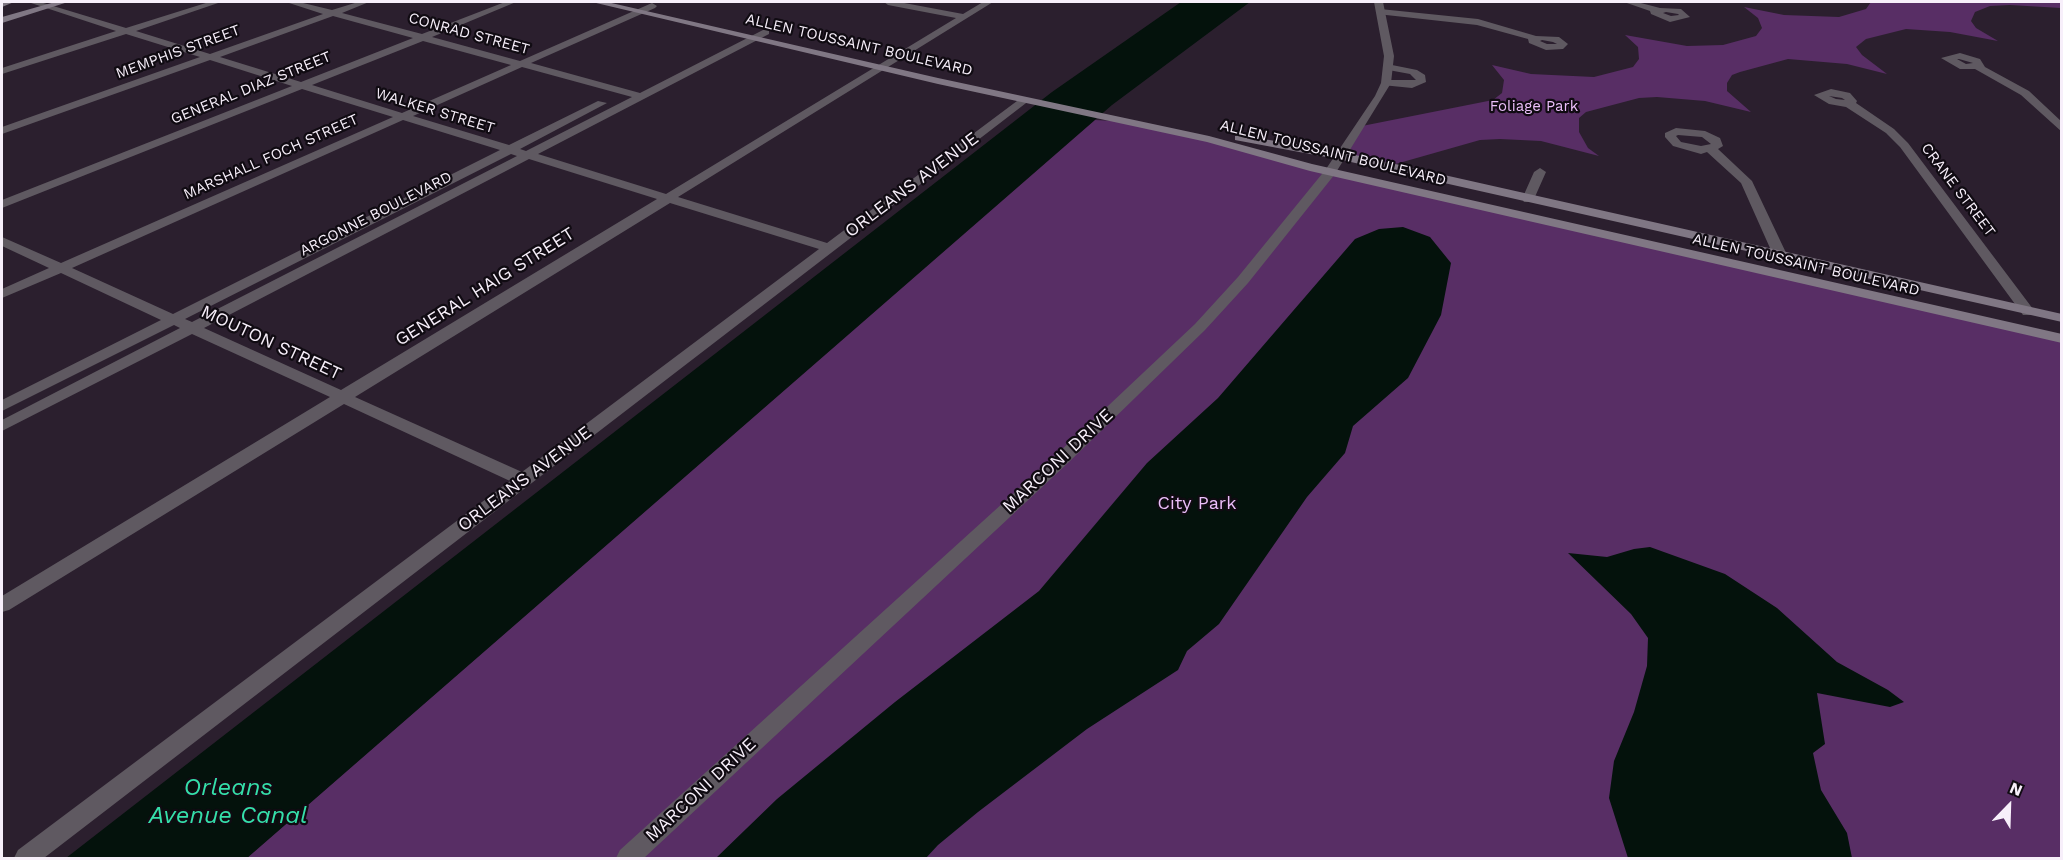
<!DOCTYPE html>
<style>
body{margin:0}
#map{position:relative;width:2063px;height:860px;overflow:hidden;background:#2b1f2e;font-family:"Work Sans",sans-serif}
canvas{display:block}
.frame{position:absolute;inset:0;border:3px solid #f7effa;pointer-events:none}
.north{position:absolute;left:1979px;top:776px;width:60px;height:60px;-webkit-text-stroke:4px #100b12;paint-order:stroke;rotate:23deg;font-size:16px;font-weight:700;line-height:24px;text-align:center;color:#f7effa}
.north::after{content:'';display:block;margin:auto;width:21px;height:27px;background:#f7effa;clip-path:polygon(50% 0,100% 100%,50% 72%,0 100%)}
</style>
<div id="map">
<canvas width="2063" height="860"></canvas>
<div class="frame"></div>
<div class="north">N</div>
</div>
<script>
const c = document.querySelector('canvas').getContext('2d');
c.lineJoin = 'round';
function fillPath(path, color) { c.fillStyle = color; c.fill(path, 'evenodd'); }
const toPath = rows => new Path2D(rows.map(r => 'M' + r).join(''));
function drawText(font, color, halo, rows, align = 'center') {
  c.font = font + ' "Work Sans",sans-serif'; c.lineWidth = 4.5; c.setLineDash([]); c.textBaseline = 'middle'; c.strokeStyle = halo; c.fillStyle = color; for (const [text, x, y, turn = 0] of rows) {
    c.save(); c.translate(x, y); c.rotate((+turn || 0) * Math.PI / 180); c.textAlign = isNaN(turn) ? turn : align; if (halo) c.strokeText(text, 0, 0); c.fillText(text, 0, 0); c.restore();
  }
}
const green = toPath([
 [1871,2,2061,2,2061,8,2010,5,1990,6,1975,12,1971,21,1976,28,1998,41,1950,32,1906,29,1866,39,1856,47,1862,55,1887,74,1847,64,1788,59,1740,72,1732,75,1727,83,1727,91,1751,112,1705,101,1657,97,1639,98,1586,112,1579,118,1579,132,1588,148,1599,156,1541,141,1500,139,1480,140,1385,167,1342,156,1362,126,1493,100,1502,93,1504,80,1492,65,1531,74,1594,77,1633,67,1639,59,1638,47,1625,35,1687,46,1723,45,1756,36,1762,28,1758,18,1744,7,1784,15,1839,17,1866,9],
 [1095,120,1134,122,1276,158,2061,339,2061,858,247,858]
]);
const water = toPath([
 [1181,2,1250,2,1112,105,247,858,66,858,1052,92],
 [1403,227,1430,237,1451,263,1441,315,1408,378,1353,426,1345,453,1307,497,1219,624,1187,651,1178,670,1087,729,978,812,938,845,926,858,716,858,777,799,895,702,1039,591,1147,463,1218,398,1355,239,1379,229],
 [1650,547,1725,574,1777,608,1837,662,1888,690,1904,702,1890,707,1817,693,1825,744,1813,753,1821,790,1847,833,1852,858,1628,858,1609,798,1614,761,1634,712,1647,666,1648,638,1631,614,1568,553,1607,557,1634,549]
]);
const minor = toPath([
 [28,2,40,2,126,28,209,2,221,2,136,31,210,54,323,14,286,2,299,2,332,10,358,2,369,2,342,13,422,34,505,2,516,2,432,37,520,61,652,3,657,6,655,8,531,63,640,93,763,30,769,30,769,34,538,154,666,194,956,18,888,5,884,2,899,2,963,14,983,2,993,2,678,197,827,243,1021,98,1030,100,44,858,14,858,18,850,510,481,344,404,9,610,2,612,2,596,330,397,192,334,2,431,2,420,180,328,174,325,2,411,2,400,161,320,61,273,2,298,2,289,49,268,2,246,2,237,61,263,393,117,302,89,2,208,2,200,292,86,210,60,2,134,2,127,200,57,126,34,2,74,2,68,116,31,28,2],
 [333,16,413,38,301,82,220,57,333,16],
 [423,41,511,65,402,113,312,85,423,41],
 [522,67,632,97,526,151,520,149,607,103,598,101,509,145,413,116,522,67],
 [403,120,500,150,173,314,72,268,403,120],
 [511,154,517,156,192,322,185,319,511,154],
 [529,159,657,199,341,390,204,328,529,159],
 [670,203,819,249,522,472,355,397,670,203],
 [1624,2,1637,2,1660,8,1681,9,1690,17,1670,22,1651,14,1650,11,1624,2],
 [1666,12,1678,14,1679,15,1671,16,1663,13,1666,12],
 [1380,9,1478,19,1536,36,1559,37,1568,44,1563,49,1546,50,1529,43,1528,39,1477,25,1377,14,1377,10,1380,9],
 [1542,40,1553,42,1557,44,1547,44,1540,41,1542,40],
 [1960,53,1980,59,1985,67,2029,91,2062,122,2062,132,2021,95,1975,69,1960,69,1941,58,1960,53],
 [1957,59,1959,59,1973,63,1966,64,1957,59],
 [1387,64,1417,70,1425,75,1426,82,1412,88,1382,85,1382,81,1386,80,1416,80,1410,74,1383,69,1383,65,1387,64],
 [1831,89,1850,93,1857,101,1856,103,1894,129,1908,143,2033,309,2035,312,2033,315,2023,315,1900,147,1886,133,1846,107,1829,104,1814,95,1831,89],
 [1829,96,1842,98,1845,100,1836,99,1829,96],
 [1676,128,1705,131,1720,138,1723,146,1718,149,1752,181,1788,257,1786,260,1776,260,1774,257,1741,183,1707,152,1701,154,1673,146,1665,137,1665,133,1676,128],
 [1678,135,1702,137,1711,144,1701,146,1681,142,1676,136,1678,135],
 [1540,168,1546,172,1534,199,1532,202,1524,202,1522,199,1534,172,1540,168]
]);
const tertiary = toPath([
 [1374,2,1383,2,1394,56,1391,83,1335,174,1248,283,1205,330,1069,462,644,858,616,858,620,850,1057,454,1195,324,1238,277,1326,169,1375,96,1381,83,1384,56,1374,2]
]);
const secondary = toPath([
 [2,2,14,2,2,7,2,2],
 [55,2,68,2,2,23,2,17,55,2],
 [592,2,607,2,938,78,1209,136,1312,164,2062,334,2062,343,1310,171,1207,142,938,84,592,2],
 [1239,135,1342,152,2062,314,2062,322,1342,160,1235,140,1235,136,1239,135]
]);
const farStreetnames = [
 ["CONRAD STREET",469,34,15],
 ["ALLEN TOUSSAINT BOULEVARD",859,45,13],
 ["MEMPHIS STREET",178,52,-20],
 ["GENERAL DIAZ STREET",251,88,-22],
 ["WALKER STREET",435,111,17],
 ["ALLEN TOUSSAINT BOULEVARD",1333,153,14],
 ["MARSHALL FOCH STREET",271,157,-24],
 ["CRANE STREET",1958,190,53],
 ["ARGONNE BOULEVARD",376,214,-27],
 ["ALLEN TOUSSAINT BOULEVARD",1806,265,13]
];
const farParknames = [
 ["Foliage Park",1534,107]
];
const streetNames = [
 ["ORLEANS AVENUE",912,185,-37],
 ["GENERAL HAIG STREET",485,287,-32],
 ["MOUTON STREET",271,343,25],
 ["MARCONI DRIVE",1058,461,-43],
 ["ORLEANS AVENUE",525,479,-37],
 ["MARCONI DRIVE",701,790,-43]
];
const parkNames = [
 ["City Park",1197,504]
];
const nearWaternames = [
 ["Orleans",228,788],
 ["Avenue Canal",228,816]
];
fillPath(green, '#582e65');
fillPath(water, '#04120c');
fillPath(minor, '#5f5961');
fillPath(tertiary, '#5f5961');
fillPath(secondary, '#807784');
drawText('15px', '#f7effa', '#100b12', farStreetnames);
drawText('15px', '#ebbffa', '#100b12', farParknames);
drawText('18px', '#f7effa', '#100b12', streetNames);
drawText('18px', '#ebbffa', '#100b12', parkNames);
drawText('italic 24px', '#35dfaa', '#100b12', nearWaternames);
</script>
